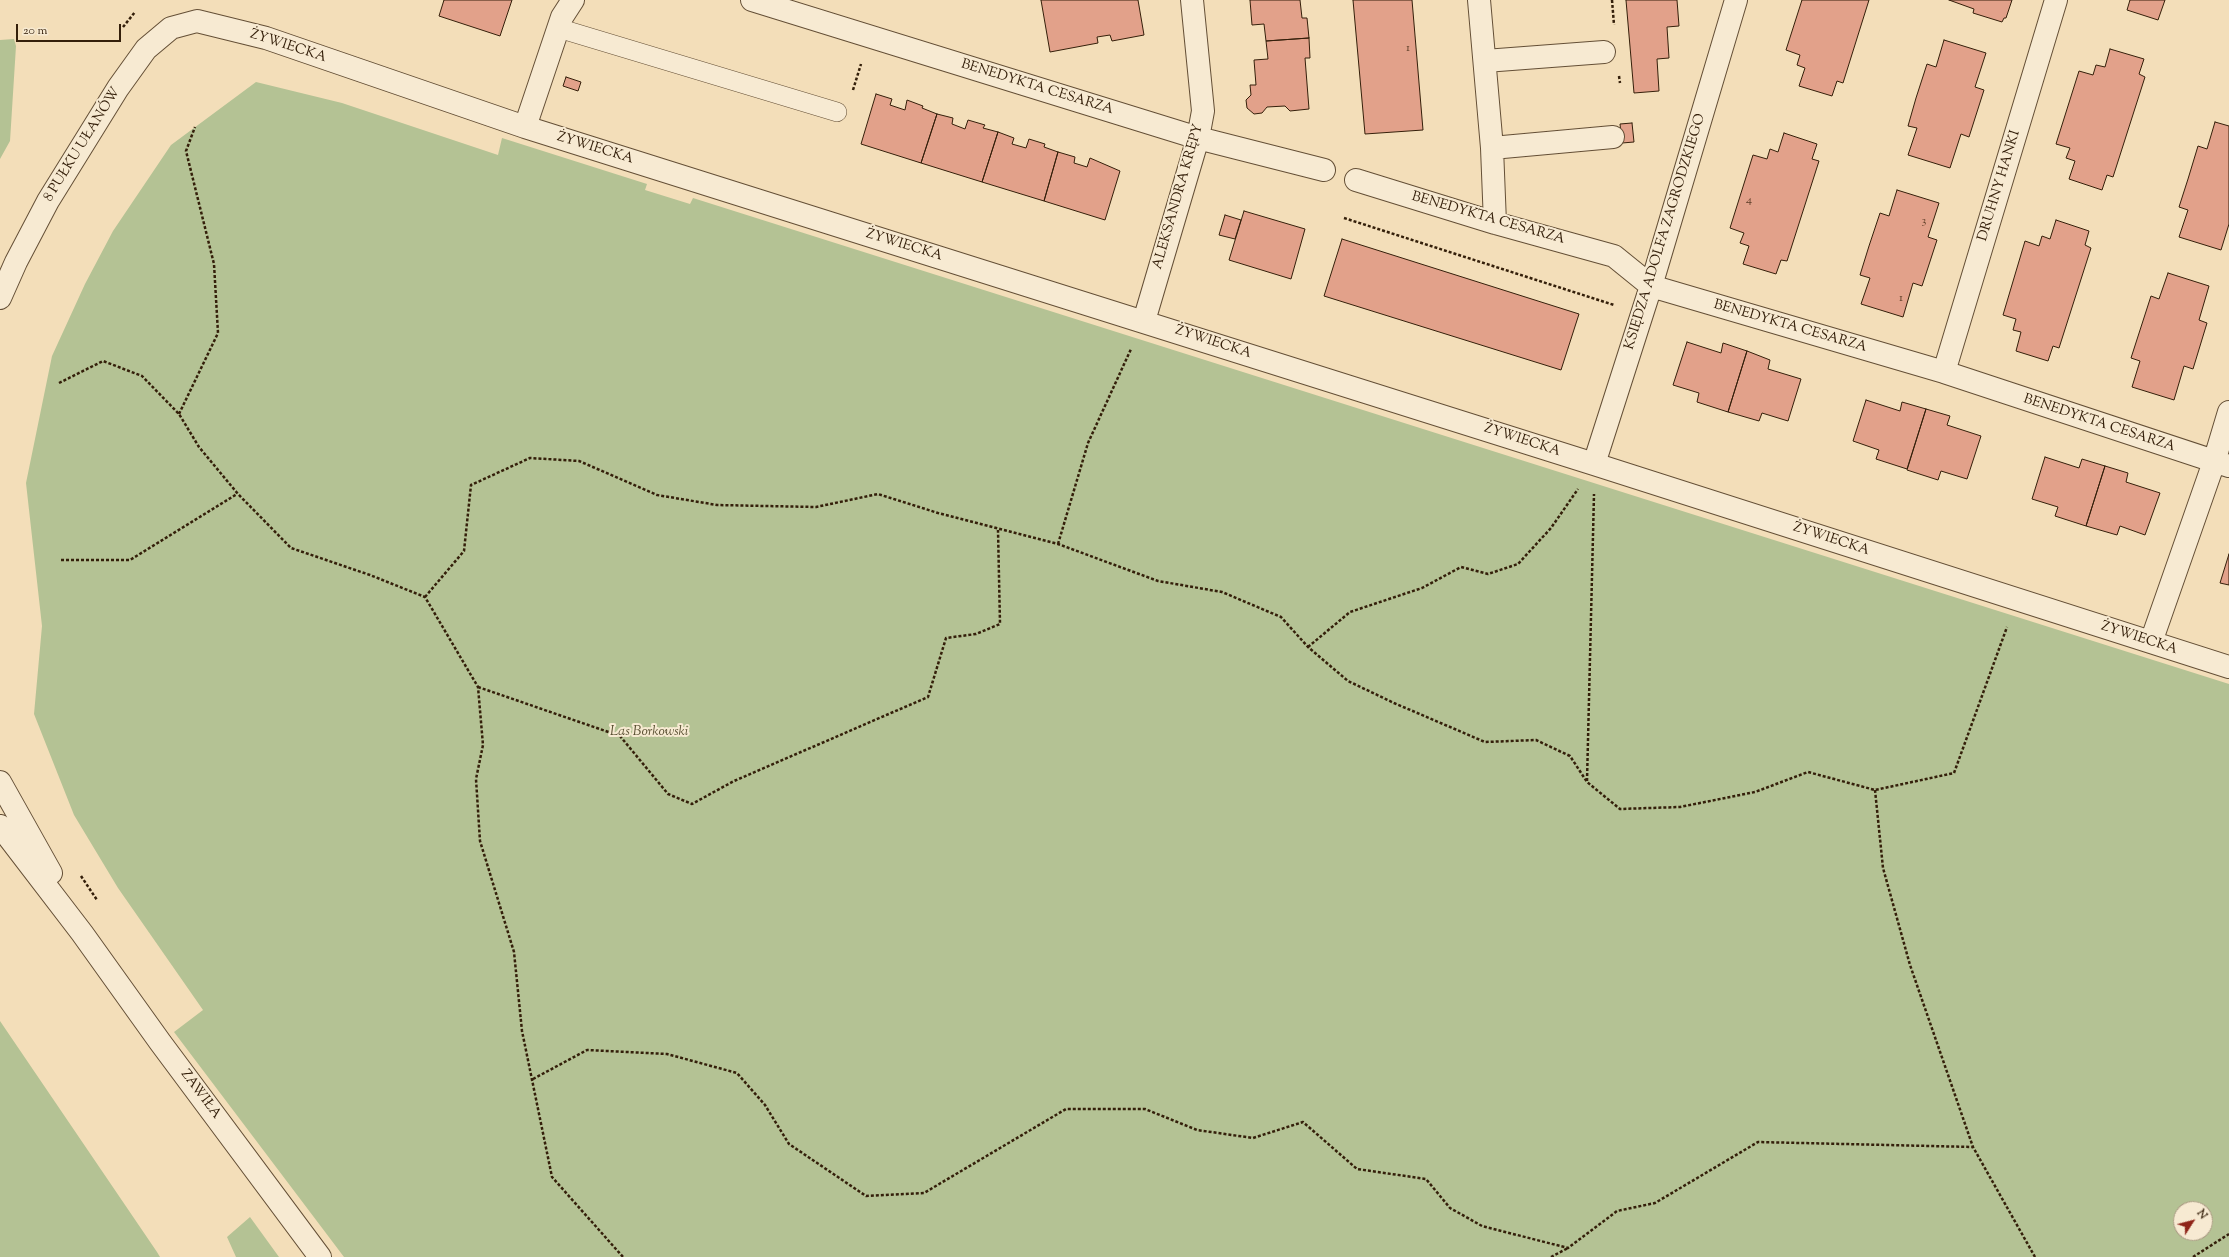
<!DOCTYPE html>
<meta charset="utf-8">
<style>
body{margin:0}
#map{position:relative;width:2229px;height:1257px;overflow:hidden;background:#f3deb9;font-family:"Sorts Mill Goudy",serif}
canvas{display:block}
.north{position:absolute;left:2173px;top:1201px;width:40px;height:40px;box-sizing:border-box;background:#f7ead2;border:1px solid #a99982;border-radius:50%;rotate:54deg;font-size:11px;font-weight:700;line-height:16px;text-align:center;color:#341f0a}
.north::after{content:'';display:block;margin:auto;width:14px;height:18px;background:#8f2418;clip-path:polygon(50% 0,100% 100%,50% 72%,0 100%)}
.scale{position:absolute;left:16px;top:24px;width:105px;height:18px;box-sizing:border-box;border:2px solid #341f0a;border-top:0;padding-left:5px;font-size:12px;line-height:14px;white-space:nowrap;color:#341f0a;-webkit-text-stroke:3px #f7ead2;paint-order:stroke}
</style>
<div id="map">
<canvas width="2229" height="1257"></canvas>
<div class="north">N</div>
<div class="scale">20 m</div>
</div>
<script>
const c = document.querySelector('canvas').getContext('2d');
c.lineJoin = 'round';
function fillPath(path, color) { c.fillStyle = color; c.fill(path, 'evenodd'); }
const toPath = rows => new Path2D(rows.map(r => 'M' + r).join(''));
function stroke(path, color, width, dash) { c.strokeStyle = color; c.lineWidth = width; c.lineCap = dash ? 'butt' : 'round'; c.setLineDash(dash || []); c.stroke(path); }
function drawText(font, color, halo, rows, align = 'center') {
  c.font = font + ' "Sorts Mill Goudy",serif'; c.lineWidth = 4; c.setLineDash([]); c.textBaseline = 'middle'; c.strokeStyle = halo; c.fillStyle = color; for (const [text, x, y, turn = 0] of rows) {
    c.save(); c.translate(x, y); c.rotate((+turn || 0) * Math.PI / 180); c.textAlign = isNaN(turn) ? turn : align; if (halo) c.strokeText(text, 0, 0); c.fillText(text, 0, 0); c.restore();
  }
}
const green = toPath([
 [14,39,16,46,10,141,0,159,0,40],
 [256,82,342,103,498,155,502,138,647,184,645,190,690,204,693,198,2229,684,2229,1257,344,1257,174,1032,203,1010,118,888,74,815,34,714,42,626,26,483,52,356,85,284,113,231,171,145],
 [2181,1209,2205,1209,2205,1233,2181,1233],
 [0,1021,157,1252,160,1257,0,1257],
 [250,1217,279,1257,236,1257,227,1237]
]);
const building = toPath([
 [444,0,512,0,500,36,439,16,444,0],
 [1041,0,1138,0,1144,35,1112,41,1110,35,1097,37,1098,43,1050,52,1041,0],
 [1250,0,1300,0,1302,18,1307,18,1309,38,1266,41,1264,24,1252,25,1250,0],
 [1353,0,1412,0,1423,130,1365,134,1353,0],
 [1626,0,1677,0,1679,26,1667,27,1669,58,1657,59,1659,91,1634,93,1626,0],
 [1802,0,1869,0,1843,83,1837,81,1832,96,1799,86,1805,68,1797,65,1800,55,1786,50,1802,0],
 [1949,0,2012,0,2006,18,2004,18,2002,22,1973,13,1974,9,1949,0],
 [2130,0,2165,0,2158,20,2127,10,2130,0],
 [1309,38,1310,58,1305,58,1309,109,1290,111,1285,106,1267,107,1262,113,1254,114,1247,108,1246,100,1251,95,1250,85,1256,85,1254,60,1268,59,1266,41,1309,38],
 [1944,40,1986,53,1975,87,1984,90,1969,137,1961,134,1950,168,1908,155,1917,128,1908,126,1916,98,1927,64,1936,67,1944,40],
 [2110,49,2144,59,2139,74,2145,77,2113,177,2107,175,2102,190,2069,179,2075,161,2066,158,2070,148,2056,144,2079,71,2093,75,2096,65,2105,67,2110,49],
 [566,77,581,82,578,91,563,86,566,77],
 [876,94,892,99,890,105,905,110,907,100,923,106,922,108,937,114,921,163,861,144,876,94],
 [937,114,953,118,952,124,965,129,968,120,985,125,983,128,998,132,982,182,921,163,937,114],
 [2215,122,2229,126,2229,224,2221,250,2179,237,2188,210,2179,207,2188,179,2198,146,2207,149,2215,122],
 [1632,123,1634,142,1622,143,1620,124,1632,123],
 [998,132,1014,138,1012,144,1026,148,1029,139,1045,144,1044,147,1058,152,1044,201,982,182,998,132],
 [1784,133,1817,144,1812,159,1819,161,1787,261,1781,260,1776,274,1743,264,1749,246,1740,243,1744,233,1730,228,1753,155,1767,159,1770,149,1778,152,1784,133],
 [1058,152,1075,157,1074,163,1087,167,1090,158,1120,171,1105,220,1044,201,1058,152],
 [1897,190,1939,203,1928,237,1937,240,1922,286,1913,283,1903,317,1861,304,1870,278,1860,275,1869,246,1880,213,1889,216,1897,190],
 [1244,211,1305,229,1291,279,1229,260,1244,211],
 [1225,215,1241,220,1235,239,1219,235,1225,215],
 [2056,220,2089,231,2085,245,2091,248,2059,348,2053,346,2048,361,2016,351,2021,332,2013,330,2016,319,2003,315,2025,241,2039,246,2042,236,2050,239,2056,220],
 [1342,239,1579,314,1561,370,1324,296,1342,239],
 [2168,273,2209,286,2199,320,2207,323,2193,369,2184,366,2174,400,2132,387,2140,361,2131,358,2151,296,2159,299,2168,273],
 [1687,342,1721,353,1723,343,1747,351,1728,412,1697,402,1699,393,1673,385,1687,342],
 [1747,351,1770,360,1768,369,1801,379,1788,421,1762,413,1759,421,1728,412,1747,351],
 [1866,400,1900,411,1902,402,1926,409,1907,469,1876,459,1879,450,1853,441,1866,400],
 [1926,409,1950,416,1947,425,1981,436,1967,479,1941,471,1938,480,1907,470,1926,409],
 [2045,457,2079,468,2082,459,2105,466,2086,526,2055,516,2058,507,2032,499,2045,457],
 [2105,466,2128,473,2126,482,2160,493,2145,535,2120,526,2117,535,2086,526,2105,466],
 [2229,554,2229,585,2220,583,2229,554]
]);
const path = toPath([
 [1612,0,1614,25],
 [123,27,135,12],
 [1619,76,1620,83],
 [853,90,861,64],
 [1344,218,1614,305],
 [59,383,103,361,142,376,179,414,199,447,238,494,291,548,370,575,425,597,478,687,483,745,476,779,480,841,514,952,522,1031,552,1177,623,1257],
 [179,414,218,333,214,264,186,151,195,127],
 [1058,544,1088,443,1131,349],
 [61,560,130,560,237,494],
 [425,597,464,551,471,485,530,458,579,461,657,495,717,505,816,507,878,494,938,513,1058,544,1158,581,1222,592,1281,617,1308,647,1348,681,1394,703,1485,742,1536,740,1570,756,1587,782,1620,809,1680,807,1755,792,1808,772,1875,790,1954,773,2007,627],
 [1308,647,1350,612,1422,588,1461,567,1488,574,1518,564,1551,528,1578,489],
 [478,687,620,736,668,794,692,804,734,781,928,697,946,638,976,634,1000,624,998,530],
 [1587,781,1594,494],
 [1875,790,1883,868,1910,965,1973,1147,2035,1257],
 [81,876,97,900],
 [533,1079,587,1050,667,1054,737,1073,765,1105,789,1144,866,1196,924,1193,1066,1109,1145,1109,1197,1130,1253,1138,1303,1122,1357,1169,1426,1179,1450,1208,1482,1226,1568,1248,1617,1211,1655,1203,1758,1142,1973,1147],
 [1551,1257,1568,1248],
 [2193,1257,2229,1234]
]);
const service = toPath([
 [558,28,837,112]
]);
const minor = toPath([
 [752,0,1198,138,1324,170],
 [1479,0,1492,148,1495,223],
 [1485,61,1604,52],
 [525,127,562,17,573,0],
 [1492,148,1613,137],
 [1356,180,1495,223,1614,256,1651,286,1944,372,2229,466],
 [0,298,16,262,48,201,118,88,146,49,171,28,197,21,266,38,525,127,1594,464,2229,667],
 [1144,321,1198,138,1203,111,1192,0],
 [1944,372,2056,0],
 [1594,464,1651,286,1736,0],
 [2151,642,2214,462,2229,412]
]);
const tertiary = toPath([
 [0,782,51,873],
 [0,826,82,933,160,1042,320,1257]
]);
const numberNames = [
 ["1",1408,49],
 ["4",1749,201],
 ["3",1924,222],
 ["1",1901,299]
];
const streetNames = [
 ["ŻYWIECKA",288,47,18],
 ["BENEDYKTA CESARZA",1037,88,17],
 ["8 PUŁKU UŁANÓW",83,145,-58],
 ["ŻYWIECKA",595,149,17],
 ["DRUHNY HANKI",2000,186,-73],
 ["ALEKSANDRA KRĘPY",1179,197,-74],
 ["BENEDYKTA CESARZA",1488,219,16],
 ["KSIĘDZA ADOLFA ZAGRODZKIEGO",1666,232,-73],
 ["ŻYWIECKA",904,246,17],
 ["BENEDYKTA CESARZA",1790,327,16],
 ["ŻYWIECKA",1213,343,18],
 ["BENEDYKTA CESARZA",2099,424,18],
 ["ŻYWIECKA",1522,441,18],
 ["ŻYWIECKA",1831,540,18],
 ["ŻYWIECKA",2139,639,18],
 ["ZAWIŁA",200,1095,53]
];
const parkNames = [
 ["Las Borkowski",649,733]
];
fillPath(green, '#b4c294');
fillPath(building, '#e2a18a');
stroke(building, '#341f0a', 1);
stroke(service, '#644f36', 20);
stroke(minor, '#644f36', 24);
stroke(tertiary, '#644f36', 24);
stroke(path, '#341f0a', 2.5, [3, 2]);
stroke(service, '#f7ead2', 19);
stroke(minor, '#f7ead2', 22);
stroke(tertiary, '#f7ead2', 22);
drawText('12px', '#60402a', null, numberNames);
drawText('14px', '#341f0a', '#f7ead2', streetNames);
drawText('italic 14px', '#5a5033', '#f7ead2', parkNames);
</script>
